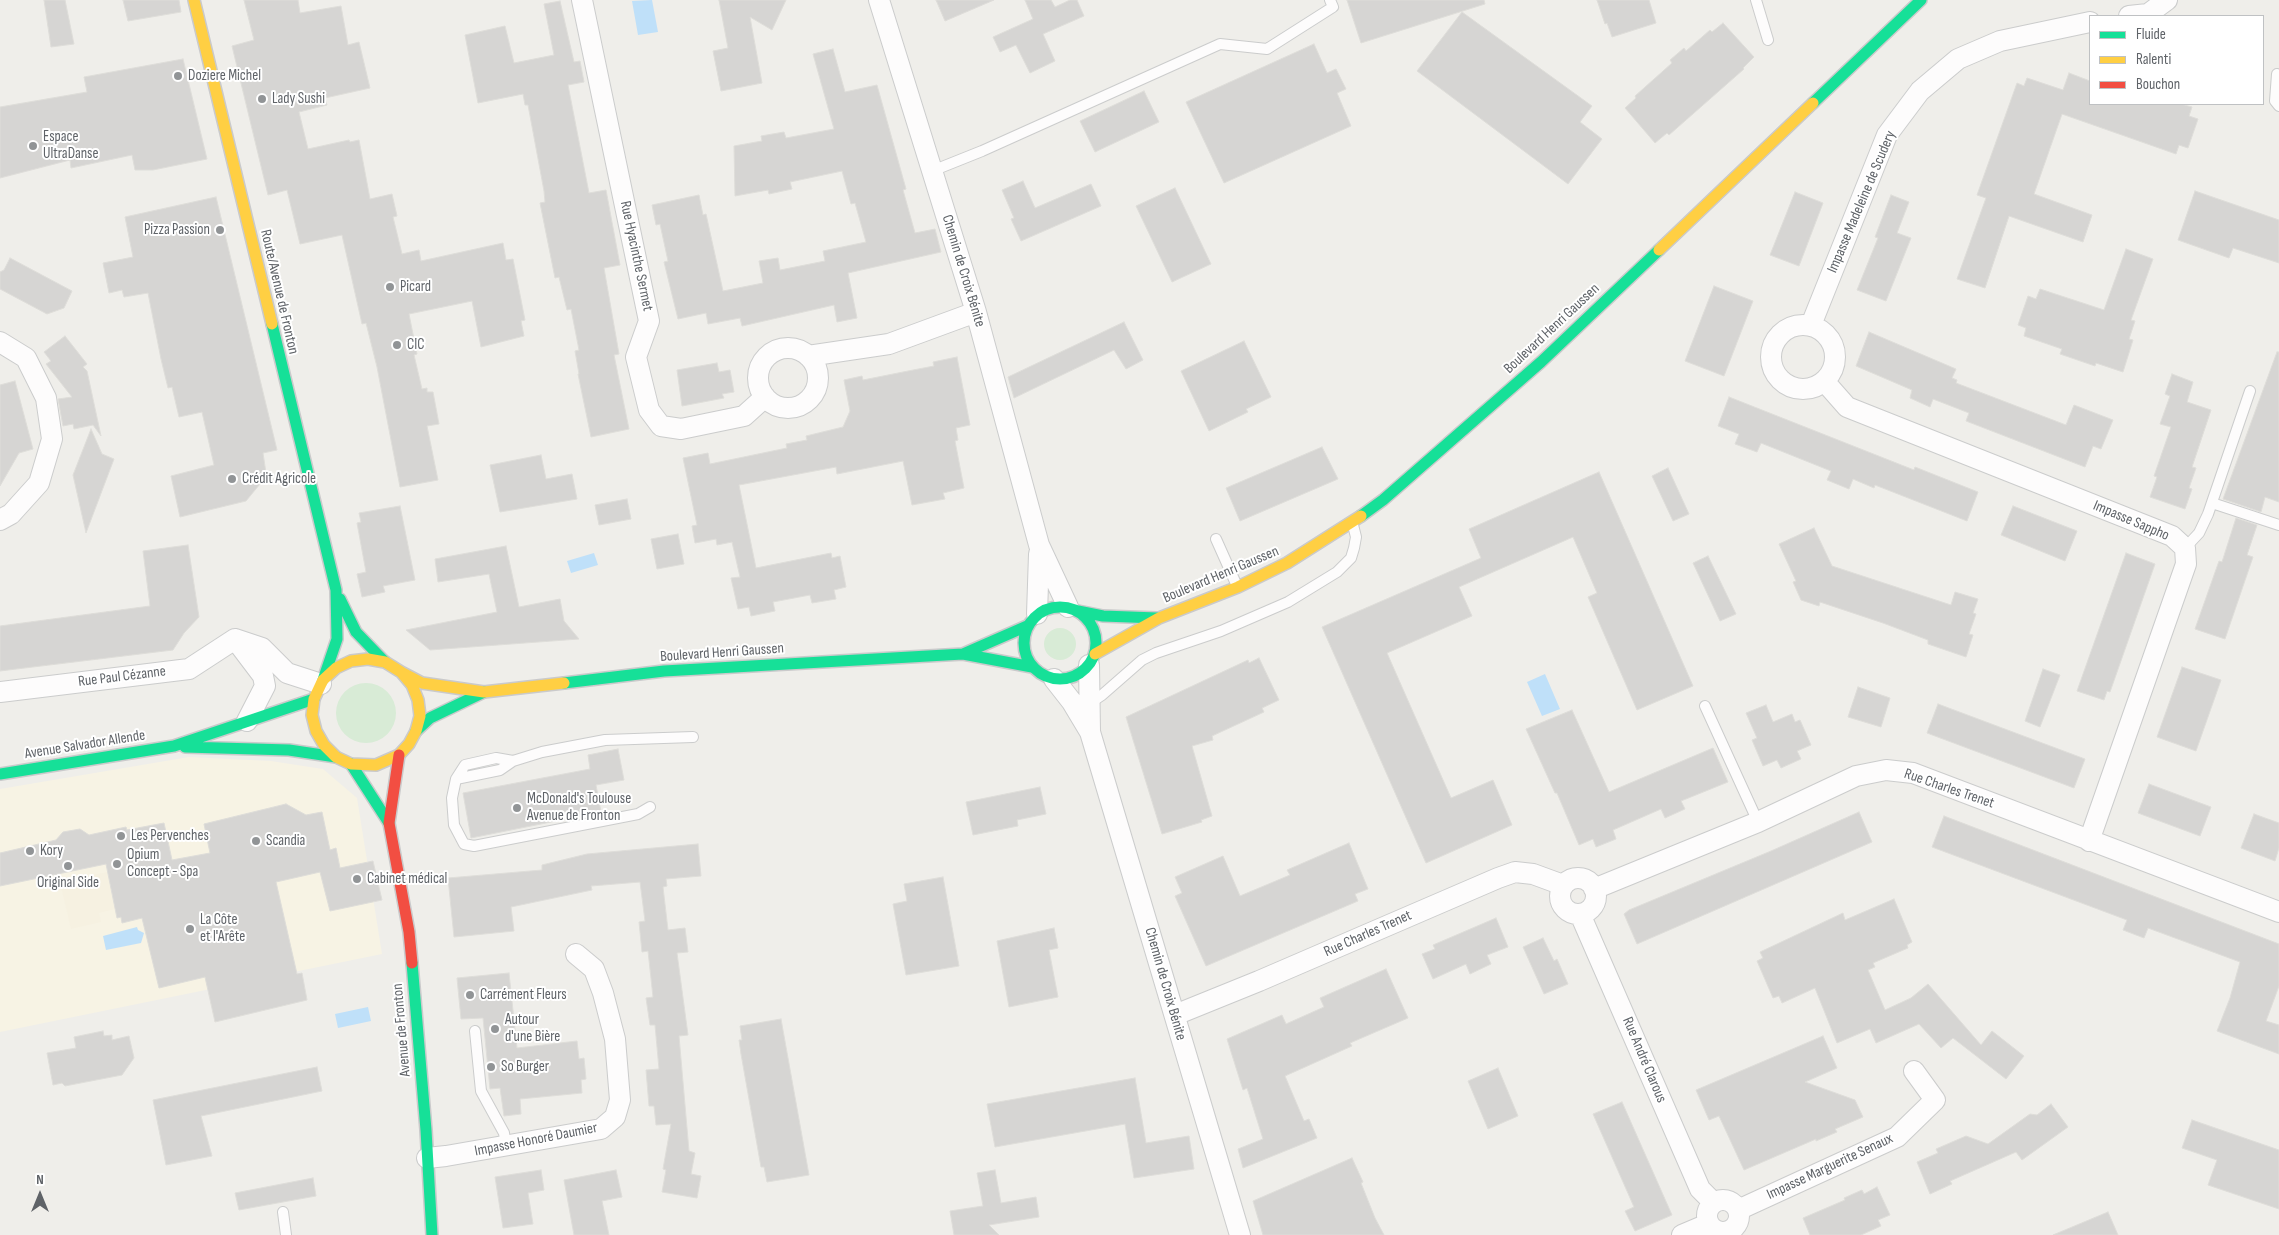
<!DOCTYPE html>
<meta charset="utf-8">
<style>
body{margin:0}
#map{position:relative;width:2279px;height:1235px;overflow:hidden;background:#efeeea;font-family:"Sofia Sans Condensed",sans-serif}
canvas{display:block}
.legend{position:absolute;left:2089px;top:15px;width:175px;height:90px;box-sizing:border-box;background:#fff;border:1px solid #bfc1c3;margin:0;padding:6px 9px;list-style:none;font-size:15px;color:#5f6368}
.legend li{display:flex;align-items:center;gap:10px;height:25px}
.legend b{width:25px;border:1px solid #bfc1c3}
.north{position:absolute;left:15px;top:1170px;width:50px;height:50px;-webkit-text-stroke:4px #fff;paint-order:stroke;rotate:0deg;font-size:14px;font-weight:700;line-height:20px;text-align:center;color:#5f6368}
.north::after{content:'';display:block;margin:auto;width:18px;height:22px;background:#5f6368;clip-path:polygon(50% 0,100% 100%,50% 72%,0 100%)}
</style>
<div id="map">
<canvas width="2279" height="1235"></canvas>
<ul class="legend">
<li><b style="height:6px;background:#16e098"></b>Fluide</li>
<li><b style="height:6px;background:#ffcf43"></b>Ralenti</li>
<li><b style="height:6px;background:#f24e42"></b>Bouchon</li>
</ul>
<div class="north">N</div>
</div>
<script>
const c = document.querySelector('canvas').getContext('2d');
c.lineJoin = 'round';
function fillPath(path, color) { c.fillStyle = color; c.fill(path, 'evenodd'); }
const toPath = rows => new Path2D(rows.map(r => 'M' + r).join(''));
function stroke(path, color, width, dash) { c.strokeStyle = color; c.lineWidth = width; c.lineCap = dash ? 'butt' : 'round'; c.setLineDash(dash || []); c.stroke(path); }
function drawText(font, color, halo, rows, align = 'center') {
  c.font = font + ' "Sofia Sans Condensed",sans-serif'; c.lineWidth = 4; c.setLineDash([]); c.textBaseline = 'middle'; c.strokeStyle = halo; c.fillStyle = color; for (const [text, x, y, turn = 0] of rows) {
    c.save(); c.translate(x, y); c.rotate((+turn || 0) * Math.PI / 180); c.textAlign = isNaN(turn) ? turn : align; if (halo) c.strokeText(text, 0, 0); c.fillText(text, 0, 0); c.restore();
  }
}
const commercial = toPath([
 [189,757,271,761,323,769,357,798,382,954,0,1032,0,789]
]);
const green = toPath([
 '1044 644a16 16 0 1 1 32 0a16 16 0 1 1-32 0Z',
 '336 713a30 30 0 1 1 60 0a30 30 0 1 1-60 0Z'
]);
const sand = toPath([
 [107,872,115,909,99,913,101,922,71,929,60,882]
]);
const water = toPath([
 [652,0,658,32,638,35,632,1],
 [594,553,598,565,571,573,567,561],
 [1545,674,1560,709,1542,716,1527,682],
 [137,927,138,930,144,933,141,943,106,950,103,936],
 [368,1007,371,1021,338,1028,335,1014]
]);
const building = toPath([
 [44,0,65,0,74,44,51,47,44,0],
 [123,0,179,0,181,12,128,21,123,0],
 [244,0,298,0,300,13,341,6,348,45,359,42,370,88,325,98,327,105,299,112,308,149,349,140,350,142,359,140,370,199,392,194,397,216,393,217,402,254,419,250,421,261,503,243,506,260,513,259,525,320,521,321,524,336,481,347,472,301,409,314,417,354,414,355,422,389,427,388,427,392,433,392,439,424,427,426,438,480,400,487,377,367,366,323,362,324,342,235,300,244,287,190,268,195,232,46,254,40,244,0],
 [719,0,786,0,772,30,750,17,762,83,721,91,713,51,728,48,719,0],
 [936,0,994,0,945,21,936,0],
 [1025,0,1051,0,1055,7,1070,0,1077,0,1084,16,1043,34,1055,61,1030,73,1016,45,1000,52,993,37,1033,19,1025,0],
 [1347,0,1484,0,1485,4,1361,43,1347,0],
 [1597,0,1649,0,1656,23,1612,37,1607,23,1605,24,1597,0],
 [560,1,574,62,580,61,584,82,568,85,589,193,606,190,620,265,604,268,619,354,614,355,629,429,591,437,578,374,579,374,575,351,579,350,571,309,567,310,559,277,555,278,540,203,545,202,544,191,528,105,525,105,523,94,478,103,465,35,505,26,514,63,554,55,544,4,560,1],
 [1462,12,1592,106,1580,122,1602,139,1568,184,1417,71,1462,12],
 [1723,23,1754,57,1743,68,1744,69,1669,135,1667,133,1655,143,1625,108,1636,98,1635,96,1672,63,1670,60,1684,48,1686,51,1710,30,1712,32,1723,23],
 [1314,44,1327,73,1336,69,1346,89,1337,93,1351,126,1224,183,1186,102,1314,44],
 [833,49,845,92,877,85,906,189,903,190,915,233,935,229,941,252,848,273,857,318,837,322,834,305,742,326,740,318,708,324,706,313,678,319,664,262,668,261,660,224,656,225,652,205,699,195,703,215,706,214,723,291,763,283,759,261,778,258,780,270,825,261,823,251,866,242,855,203,851,204,842,171,790,182,792,189,769,194,768,190,735,196,734,146,762,141,761,136,784,132,786,138,834,129,813,54,833,49],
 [183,59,207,159,153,170,135,170,132,155,71,168,70,160,0,178,0,107,87,92,84,77,183,59],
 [2069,73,2090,81,2090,104,2181,104,2192,107,2189,116,2198,119,2188,148,2179,145,2176,154,2062,114,2034,194,2092,215,2083,242,2009,216,1985,288,1957,279,1986,198,1977,195,2017,83,2024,86,2027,78,2063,90,2069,73],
 [1144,91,1159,122,1095,152,1080,121,1144,91],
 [1023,181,1035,208,1091,184,1101,206,1021,241,1011,219,1014,218,1002,190,1023,181],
 [1175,188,1211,264,1172,282,1136,206,1175,188],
 [2195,191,2279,220,2279,263,2233,248,2229,258,2178,240,2195,191],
 [1795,192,1823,203,1799,266,1770,255,1795,192],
 [1891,195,1909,202,1897,233,1911,238,1886,301,1857,290,1878,238,1875,237,1891,195],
 [216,197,277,450,263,453,266,473,265,478,246,501,180,517,171,476,214,465,202,412,179,417,172,387,168,388,161,359,148,293,124,297,122,290,109,293,103,263,133,257,125,217,216,197],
 [2126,249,2153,259,2131,320,2135,321,2129,339,2133,340,2123,372,2096,363,2095,366,2060,354,2062,349,2024,336,2026,328,2018,325,2028,296,2036,299,2040,289,2104,310,2126,249],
 [10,258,72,291,64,308,47,314,0,289,0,272,4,270,10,258],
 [1714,286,1753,301,1724,376,1685,361,1714,286],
 [1124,322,1143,360,1126,369,1114,350,1014,398,1008,377,1124,322],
 [1869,332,1956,369,1952,378,1957,380,1956,383,2066,425,2074,405,2113,420,2101,449,2093,446,2085,467,1966,421,1969,413,1933,399,1930,407,1910,398,1912,390,1856,366,1869,332],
 [65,336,87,364,83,367,87,371,101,436,93,425,74,429,73,424,63,426,58,399,72,397,46,364,51,361,44,352,65,336],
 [1244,341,1271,397,1246,409,1248,412,1209,431,1181,371,1244,341],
 [2277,352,2279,352,2279,502,2265,497,2261,512,2223,499,2277,352],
 [957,357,970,425,956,428,958,440,955,441,964,488,943,493,945,499,912,505,903,461,837,474,836,467,739,485,756,568,831,553,832,558,840,556,846,587,834,590,836,599,812,603,810,595,773,602,775,611,751,616,749,607,738,609,731,578,740,577,732,542,717,545,716,539,695,543,692,526,697,525,683,458,708,453,710,464,787,448,786,444,807,440,806,436,843,427,850,411,844,380,862,376,863,380,908,371,934,366,933,362,957,357],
 [717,363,719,372,730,370,734,392,722,394,724,398,682,406,677,370,717,363],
 [2172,374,2193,382,2187,402,2211,410,2192,467,2196,468,2189,488,2192,489,2185,509,2150,497,2157,477,2154,476,2171,427,2160,424,2170,396,2165,394,2172,374],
 [15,381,33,449,19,453,0,486,0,385,15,381],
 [1729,397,1914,470,1915,467,1978,492,1967,521,1875,485,1874,488,1853,479,1849,489,1827,480,1831,471,1761,443,1757,452,1735,444,1739,434,1718,426,1729,397],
 [91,429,102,454,114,459,86,533,73,475,91,429],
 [1322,447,1338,479,1240,521,1226,488,1322,447],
 [541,455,546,479,572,474,577,499,500,512,490,465,541,455],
 [1668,468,1689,514,1673,521,1652,476,1668,468],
 [1599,472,1693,686,1637,710,1588,597,1597,593,1573,537,1459,587,1472,616,1387,653,1451,798,1493,780,1512,825,1426,863,1322,627,1481,558,1469,529,1599,472],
 [627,499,631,519,599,525,595,505,627,499],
 [400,506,415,580,383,586,385,592,362,597,357,574,366,572,357,523,361,522,359,513,400,506],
 [2013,506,2077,531,2065,561,2001,535,2013,506],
 [2236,518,2257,525,2247,555,2253,557,2225,639,2195,629,2219,561,2222,562,2236,518],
 [1814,528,1832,566,1951,605,1955,592,1978,599,1973,613,1976,614,1969,634,1973,635,1966,657,1928,644,1928,640,1883,623,1820,602,1819,606,1801,600,1793,582,1796,581,1779,544,1814,528],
 [678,534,684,564,657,569,651,539,678,534],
 [188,545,199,617,184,633,173,650,0,671,0,626,150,606,143,551,188,545],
 [506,546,519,607,560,599,564,621,579,639,430,650,406,630,497,612,489,574,438,582,435,559,506,546],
 [2126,553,2155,564,2110,692,2107,691,2104,700,2077,691,2126,553],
 [1708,556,1736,614,1720,621,1693,563,1708,556],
 [1259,658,1279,700,1262,708,1264,712,1212,736,1213,740,1192,746,1212,816,1201,820,1202,822,1162,834,1126,717,1248,660,1249,663,1259,658],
 [2182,667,2221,680,2196,751,2157,737,2182,667],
 [2043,669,2060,675,2040,727,2025,721,2043,669],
 [1858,687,1890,698,1881,727,1848,717,1858,687],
 [1938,704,2085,759,2074,788,1927,733,1938,704],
 [1766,705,1773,722,1792,714,1795,722,1800,720,1811,745,1797,751,1801,759,1781,768,1777,760,1763,766,1752,740,1757,738,1746,713,1766,705],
 [1572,710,1609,792,1713,748,1728,782,1681,801,1685,809,1665,818,1661,809,1613,830,1616,839,1596,847,1593,839,1579,845,1557,793,1555,793,1526,729,1572,710],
 [618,749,624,780,596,785,601,812,471,838,463,793,590,769,588,755,618,749],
 [2149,784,2211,807,2200,836,2138,813,2149,784],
 [1040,787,1046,814,1017,820,1018,826,973,835,966,802,1040,787],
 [286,804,306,815,322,812,330,850,336,848,340,868,373,861,382,900,330,911,320,872,276,882,297,974,302,973,307,1000,215,1022,205,977,159,988,142,918,122,923,121,917,117,918,106,864,0,886,0,853,56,840,63,832,80,829,89,835,126,827,127,830,164,823,172,860,210,853,204,824,286,804],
 [1859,812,1872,842,1637,944,1624,914,1629,910,1771,851,1859,812],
 [2254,814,2279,823,2279,848,2275,861,2241,848,2254,814],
 [1944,816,2279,944,2279,986,2266,1021,2279,1025,2279,1054,2217,1031,2230,998,2240,962,2148,928,2144,938,2123,930,2127,920,1932,847,1944,816],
 [1349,843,1368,889,1355,894,1358,901,1206,966,1175,896,1182,893,1175,877,1223,856,1240,896,1290,875,1287,870,1349,843],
 [698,844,701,876,666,879,667,886,663,887,668,930,685,928,688,952,677,953,688,1035,679,1036,689,1151,695,1153,691,1174,701,1176,697,1198,662,1192,666,1170,663,1169,671,1124,656,1125,654,1106,649,1106,646,1070,659,1069,655,1025,650,1025,646,998,653,997,648,951,642,952,639,922,645,921,640,882,591,886,592,890,511,907,514,931,454,937,448,878,542,870,542,865,587,854,698,844],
 [943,877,959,966,906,975,893,904,907,901,904,884,943,877],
 [1894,899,1912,942,1907,945,1908,948,1873,963,1875,967,1868,970,1885,1010,1911,998,1928,984,1981,1045,1992,1031,2024,1056,2006,1079,1953,1038,1941,1048,1919,1024,1876,1043,1870,1029,1837,1043,1815,988,1782,1003,1779,996,1773,998,1757,961,1763,958,1760,952,1843,913,1845,920,1894,899],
 [1496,918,1508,947,1487,955,1491,964,1470,974,1466,964,1433,979,1422,954,1435,949,1433,945,1496,918],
 [1054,928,1058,948,1049,950,1058,997,1009,1007,997,941,1054,928],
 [1543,938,1554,961,1557,959,1568,984,1544,994,1523,947,1543,938],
 [1386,969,1408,1018,1350,1043,1352,1046,1285,1076,1304,1121,1309,1119,1317,1138,1243,1168,1238,1149,1263,1139,1247,1088,1243,1090,1227,1039,1282,1015,1286,1024,1324,1007,1320,998,1386,969],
 [509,973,517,1048,577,1041,579,1059,584,1058,586,1079,581,1080,582,1093,520,1099,521,1114,504,1116,500,1088,490,1089,483,1018,461,1019,457,978,509,973],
 [781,1019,809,1175,767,1182,764,1167,761,1167,741,1054,739,1040,742,1040,740,1026,781,1019],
 [103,1031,104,1036,112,1035,112,1040,129,1036,134,1058,122,1075,65,1086,62,1083,53,1085,47,1053,76,1048,74,1037,103,1031],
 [1823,1036,1837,1068,1805,1082,1855,1100,1863,1117,1835,1129,1837,1132,1816,1141,1816,1139,1744,1170,1719,1116,1709,1120,1696,1090,1823,1036],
 [317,1067,322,1091,201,1116,212,1156,166,1165,153,1100,317,1067],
 [1498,1068,1518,1116,1488,1129,1468,1081,1498,1068],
 [1135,1078,1146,1143,1189,1136,1194,1169,1134,1178,1125,1124,995,1147,987,1104,1135,1078],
 [1622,1102,1672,1215,1635,1231,1625,1211,1634,1207,1593,1114,1622,1102],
 [2051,1104,2068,1127,2022,1160,2016,1152,1950,1181,1952,1184,1930,1194,1917,1162,1938,1153,1936,1149,1966,1136,1988,1144,2030,1114,2037,1115,2051,1104],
 [2192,1120,2279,1150,2279,1209,2208,1185,2217,1160,2182,1148,2192,1120],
 [1352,1158,1363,1182,1361,1183,1375,1218,1384,1235,1263,1235,1253,1201,1352,1158],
 [541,1170,544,1190,528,1193,533,1224,503,1228,495,1177,541,1170],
 [616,1170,622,1197,602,1201,609,1235,574,1235,564,1180,616,1170],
 [995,1170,1001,1203,1036,1197,1039,1217,989,1225,999,1235,954,1235,950,1211,983,1206,977,1173,995,1170],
 [313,1178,316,1196,239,1210,235,1193,313,1178],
 [1877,1187,1890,1215,1878,1220,1881,1226,1861,1235,1810,1235,1803,1218,1845,1200,1844,1198,1862,1190,1864,1194,1877,1187],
 [2108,1212,2118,1235,2053,1235,2108,1212]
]);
const lane = toPath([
 [1756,0,1768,40],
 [2277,74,2275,101,2279,106],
 [932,171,982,151,1220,44,1267,49,1333,7,1330,0],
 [2212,503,2279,525],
 [1216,539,1237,586],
 [2185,548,2199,533,2208,514,2250,391],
 [1090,703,1102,695,1142,660,1156,653,1221,631,1288,602,1337,572,1351,558,1354,548,1356,537,1353,525],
 [1705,706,1758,822],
 [456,779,500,770,513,761],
 [650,807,638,814,474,846,464,844,454,825,452,798,456,779,465,765,496,758,513,761,542,752,605,740,693,737],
 [475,1031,481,1091,504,1133,506,1146],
 [283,1212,286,1235]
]);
const street = toPath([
 [582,0,649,321,636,357,649,410,661,426,681,429,744,416,765,397],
 [879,0,976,312,1039,545,1068,607],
 [2129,16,2148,14,2167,0],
 '1771 357a32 32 0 1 1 64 0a32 32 0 1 1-64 0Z',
 [1811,325,1887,135,1920,91,1958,59,2000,41,2090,22],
 [0,342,26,358,46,398,52,439,39,483,11,514,0,520],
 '758 378a30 30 0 1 1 60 0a30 30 0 1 1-60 0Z',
 [808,356,889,344,976,312],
 [1825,382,1847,407,2172,536,2185,548,2186,564,2089,841],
 [1037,614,1039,554],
 [235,639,262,648,287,673,321,684],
 [235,639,263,676,265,686,247,721],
 [1089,665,1090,732],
 [1054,679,1072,702,1090,732,1240,1235],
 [0,692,189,669,235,639],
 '1560 896a18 18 0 1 1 36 0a18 18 0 1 1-36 0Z',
 [1594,889,1758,822,1856,776,1886,770,1913,773,2279,912],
 [1580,914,1700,1189,1713,1202],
 [1175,1015,1259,981,1498,878,1515,872,1533,874,1563,885],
 [427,1158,446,1156,601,1129,615,1117,620,1100,615,1039,603,993,594,969,576,954],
 '1707 1216a16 16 0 1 1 32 0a16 16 0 1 1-32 0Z',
 [1738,1210,1897,1137,1935,1100,1914,1071],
 [1682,1235,1708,1224]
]);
const fast = toPath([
 [1813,103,1921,0],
 [272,324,336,590,337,639,323,680],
 [1361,516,1383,500,1541,362,1659,250],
 [340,599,356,632,385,662],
 '1024 643a36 36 0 1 1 72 0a36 36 0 1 1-72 0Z',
 [1078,611,1103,616,1157,618],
 [963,654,1027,626],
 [564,683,664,671,963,654,1032,667],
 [416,731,430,718,484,692],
 [185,747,289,750,336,757],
 [351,764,389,823],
 [0,774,174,746,314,699],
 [412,963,426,1130,432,1235]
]);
const slow = toPath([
 [194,0,272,324],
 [1659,250,1813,103],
 [1095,654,1159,618,1238,587,1287,563,1361,516],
 [401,672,422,683,484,692,564,683],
 [321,684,314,699,312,715,316,731,324,745,336,757,351,764,376,765,399,755,409,744,416,731,420,716,418,700,412,685,401,672,385,662,368,659,351,661,336,668,323,680],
 [321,684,323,680]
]);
const jam = toPath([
 [399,755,389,823,409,932,412,963]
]);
const markers = [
 [178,76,5,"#919496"],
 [262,99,5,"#919496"],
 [33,146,5,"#919496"],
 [220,230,5,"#919496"],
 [390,287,5,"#919496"],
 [397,345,5,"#919496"],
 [232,479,5,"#919496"],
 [517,808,5,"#919496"],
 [121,836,5,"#919496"],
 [256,841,5,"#919496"],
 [30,851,5,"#919496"],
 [117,864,5,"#919496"],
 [68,866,5,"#919496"],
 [357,879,5,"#919496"],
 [190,929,5,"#919496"],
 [470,995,5,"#919496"],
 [495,1029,5,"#919496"],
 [491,1067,5,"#919496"]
];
const poiNames = [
 ["Doziere Michel",188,76],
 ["Lady Sushi",272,99],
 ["Espace",43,137],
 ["UltraDanse",43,154],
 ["Pizza Passion",210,230,"right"],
 ["Picard",400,287],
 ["CIC",407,345],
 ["Crédit Agricole",242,479],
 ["McDonald's Toulouse",527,799],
 ["Avenue de Fronton",527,816],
 ["Les Pervenches",131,836],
 ["Scandia",266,841],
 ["Kory",40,851],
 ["Opium",127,855],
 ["Concept - Spa",127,872],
 ["Cabinet médical",367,879],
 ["Original Side",68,883,"center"],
 ["La Côte",200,920],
 ["et l'Arête",200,937],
 ["Carrément Fleurs",480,995],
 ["Autour",505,1020],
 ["d'une Bière",505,1037],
 ["So Burger",501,1067]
];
const streetNames = [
 ["Impasse Madeleine de Scudery",1862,202,-67],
 ["Rue Hyacinthe Sermet",636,256,78],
 ["Chemin de Croix Bénite",963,271,73],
 ["Route/Avenue de Fronton",279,292,77],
 ["Boulevard Henri Gaussen",1552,329,-43],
 ["Impasse Sappho",2131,521,23],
 ["Boulevard Henri Gaussen",1221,575,-23],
 ["Boulevard Henri Gaussen",722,653,-4],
 ["Rue Paul Cézanne",122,677,-7],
 ["Avenue Salvador Allende",85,745,-9],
 ["Rue Charles Trenet",1949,789,19],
 ["Rue Charles Trenet",1368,934,-24],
 ["Chemin de Croix Bénite",1165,984,74],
 ["Avenue de Fronton",402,1030,-95],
 ["Rue André Clarous",1644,1060,67],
 ["Impasse Honoré Daumier",536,1140,-11],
 ["Impasse Marguerite Senaux",1830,1167,-25]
];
fillPath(commercial, '#f7f3e4');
fillPath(green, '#d8ebd6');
fillPath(sand, '#f6f1e1');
fillPath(water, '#bfe0f9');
fillPath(building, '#d6d5d3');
stroke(building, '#deddd9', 1);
stroke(lane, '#cbcccc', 12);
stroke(street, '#cbcccc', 22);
stroke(fast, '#cacacb', 14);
stroke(slow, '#cacacb', 14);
stroke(jam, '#cacacb', 14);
stroke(lane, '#fdfcfc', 10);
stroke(street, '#fdfcfc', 20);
stroke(fast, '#16e098', 11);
stroke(slow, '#ffcf43', 11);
stroke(jam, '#f24e42', 11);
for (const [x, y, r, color] of markers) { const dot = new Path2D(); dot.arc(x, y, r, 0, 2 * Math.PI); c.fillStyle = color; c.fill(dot); stroke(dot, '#fff', 2); }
drawText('15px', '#5f6368', '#fff', poiNames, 'left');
drawText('15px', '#5f6368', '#fff', streetNames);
</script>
